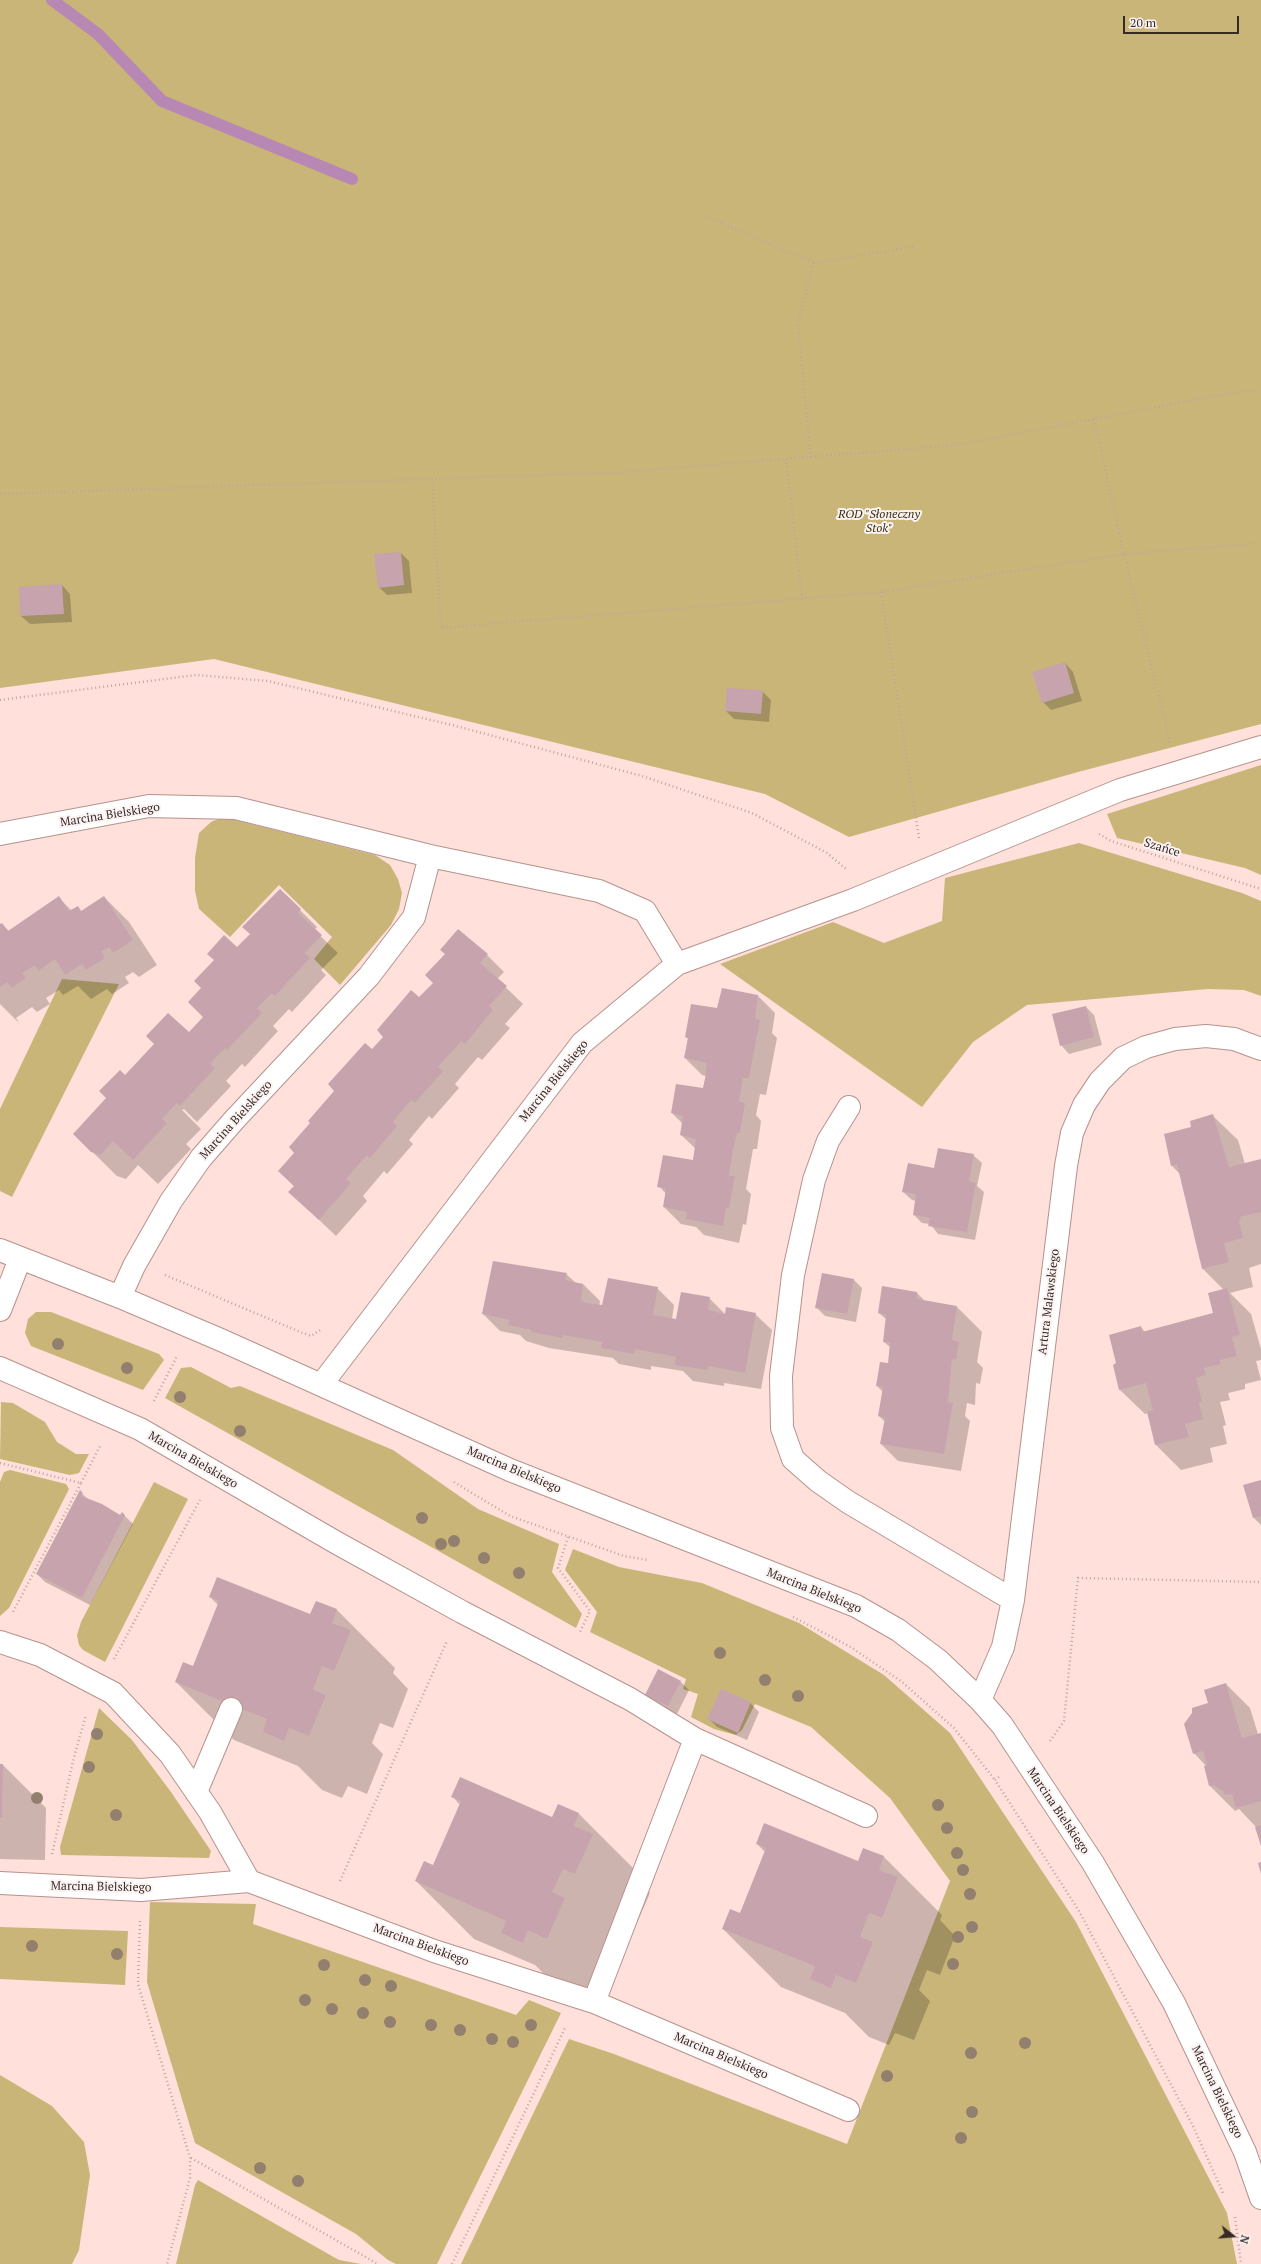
<!DOCTYPE html>
<meta charset="utf-8">
<style>
body{margin:0}
#map{position:relative;width:1261px;height:2264px;overflow:hidden;background:#ffe0da;font-family:"PT Serif",serif}
canvas{display:block}
.north{position:absolute;left:1213px;top:2216px;width:40px;height:40px;-webkit-text-stroke:3px #fbf3f2;paint-order:stroke;rotate:107deg;font-size:11px;font-weight:700;line-height:16px;text-align:center;color:#372926}
.north::after{content:'';display:block;margin:auto;width:14px;height:18px;background:#372926;clip-path:polygon(50% 0,100% 100%,50% 72%,0 100%)}
.scale{position:absolute;left:1123px;top:16px;width:116px;height:18px;box-sizing:border-box;border:2px solid #372926;border-top:0;padding-left:5px;font-size:12px;line-height:14px;white-space:nowrap;color:#372926;-webkit-text-stroke:3px #fbf3f2;paint-order:stroke}
</style>
<div id="map">
<canvas width="1261" height="2264"></canvas>
<div class="north">N</div>
<div class="scale">20 m</div>
</div>
<script>
const c = document.querySelector('canvas').getContext('2d');
c.lineJoin = 'round';
function fillPath(path, color) { c.fillStyle = color; c.fill(path, 'evenodd'); }
const toPath = rows => new Path2D(rows.map(r => 'M' + r).join(''));
function stroke(path, color, width, dash) { c.strokeStyle = color; c.lineWidth = width; c.lineCap = dash ? 'butt' : 'round'; c.setLineDash(dash || []); c.stroke(path); }
function drawText(font, color, halo, rows, align = 'center') {
  c.font = font + ' "PT Serif",serif'; c.lineWidth = 4; c.setLineDash([]); c.textBaseline = 'middle'; c.strokeStyle = halo; c.fillStyle = color; for (const [text, x, y, turn = 0] of rows) {
    c.save(); c.translate(x, y); c.rotate((+turn || 0) * Math.PI / 180); c.textAlign = isNaN(turn) ? turn : align; if (halo) c.strokeText(text, 0, 0); c.fillText(text, 0, 0); c.restore();
  }
}
const green = toPath([
 [0,0,1261,0,1261,724,1078,772,849,837,765,794,214,659,0,688],
 [1261,765,1261,875,1245,868,1117,838,1107,814],
 [223,817,375,855,390,865,398,879,402,893,399,909,391,925,340,985,314,959,332,937,279,885,230,937,199,909,195,891,195,858,199,833,211,822],
 [1079,843,1242,893,1261,901,1261,996,1244,990,1208,989,1027,1005,973,1042,922,1107,720,964,833,922,884,943,942,921,945,878],
 [62,979,119,984,12,1197,0,1191,0,1109],
 [36,1312,51,1312,159,1354,164,1360,143,1390,31,1346,25,1333,28,1319],
 [191,1367,231,1388,240,1386,393,1450,478,1509,559,1544,552,1572,582,1614,576,1628,165,1398,181,1368],
 [1,1402,13,1403,45,1422,57,1442,76,1454,89,1454,79,1473,70,1475,0,1459],
 [10,1470,66,1484,69,1489,9,1608,0,1616,0,1482,4,1472],
 [154,1482,188,1499,105,1662,83,1650,79,1645,77,1635,81,1622],
 [573,1549,619,1567,702,1583,799,1623,884,1675,950,1733,1076,1922,1227,2213,1237,2264,461,2264,569,2039,614,2054,847,2144,950,1881,890,1798,811,1727,755,1704,742,1730,736,1735,714,1729,691,1717,698,1694,683,1689,686,1679,590,1632,597,1612,565,1570],
 [99,1708,132,1740,171,1792,211,1851,209,1858,61,1855,60,1847],
 [150,1902,256,1904,253,1924,516,2015,529,2000,561,2013,437,2264,396,2264,388,2260,356,2234,195,2143,147,1982],
 [0,1927,128,1931,125,1985,0,1979],
 [0,2075,52,2106,84,2142,90,2175,79,2250,72,2264,0,2264],
 [198,2180,339,2260,361,2264,176,2264,195,2185]
]);
const shadow = toPath([
 [401,553,409,561,412,593,387,595,379,587],
 [62,585,70,594,72,622,30,624,21,616],
 [1065,663,1073,672,1082,701,1051,710,1043,702],
 [762,691,771,700,769,722,734,719,726,711],
 [104,897,129,922,157,965,139,977,133,972,125,977,129,983,112,994,107,989,91,999,78,986,63,995,59,990,46,998,50,1004,37,1012,32,1007,16,1018,19,1023,0,1004,0,925,2,924,9,931,59,898,72,911,78,907,82,912],
 [300,910,317,927,314,930,338,953,321,970,326,975,292,1012,289,1009,273,1026,278,1031,245,1067,242,1064,226,1081,231,1086,197,1122,184,1109,182,1110,201,1129,186,1144,191,1149,158,1184,138,1165,126,1179,117,1176,74,1134,108,1099,125,1076,189,1034,204,1017,237,948],
 [487,955,504,972,497,979,523,1004,505,1024,510,1028,482,1060,478,1057,455,1084,459,1088,432,1119,429,1116,409,1140,413,1144,387,1174,384,1171,363,1196,367,1201,336,1236,290,1192,295,1187,279,1171,295,1153,372,1050,419,999],
 [722,989,758,996,775,1013,772,1033,777,1038,766,1095,760,1094,756,1115,761,1121,757,1149,753,1149,746,1189,751,1194,746,1225,743,1224,739,1243,704,1235,696,1227,681,1224,664,1207,666,1194,659,1186,693,1161,696,1149,681,1135,683,1124,672,1113,703,1089,706,1076,702,1075,685,1058,688,1039,686,1037,718,1009],
 [1086,1007,1094,1015,1102,1045,1069,1054,1061,1045],
 [1213,1116,1238,1140,1245,1164,1261,1160,1261,1264,1249,1268,1253,1287,1230,1293,1251,1314,1261,1349,1261,1360,1256,1361,1261,1380,1245,1384,1245,1389,1228,1393,1230,1400,1220,1402,1226,1425,1223,1426,1227,1444,1210,1448,1213,1462,1181,1470,1156,1445,1148,1413,1145,1414,1120,1390,1141,1327,1145,1332,1214,1313,1224,1290,1203,1269,1180,1174,1172,1166,1192,1128],
 [973,1155,982,1163,977,1186,984,1192,975,1240,938,1234,930,1224,922,1223,914,1215,916,1201,912,1200,903,1192,935,1169],
 [566,1274,576,1283,583,1284,600,1301,599,1306,603,1306,657,1288,674,1305,672,1319,677,1320,709,1298,726,1315,755,1314,772,1330,761,1389,724,1383,724,1386,693,1381,683,1371,651,1366,651,1370,619,1364,613,1358,549,1348,526,1341,520,1335,500,1331,483,1314],
 [854,1280,862,1288,856,1322,825,1316,817,1308],
 [917,1293,925,1301,957,1307,982,1332,977,1362,983,1368,980,1384,976,1383,975,1405,967,1403,965,1416,970,1421,961,1471,898,1461,881,1444,885,1422,879,1416,883,1392,877,1386,889,1364,891,1348,884,1342,887,1320,879,1313],
 [1261,1481,1261,1525,1254,1518,1245,1486],
 [80,1492,88,1499,120,1516,122,1513,133,1524,90,1605,45,1582,37,1574],
 [210,1597,310,1615,316,1602,337,1610,395,1668,393,1673,408,1689,393,1728,380,1723,372,1743,383,1754,367,1794,348,1786,342,1798,322,1790,298,1766,234,1740,176,1682,193,1667,218,1605],
 [658,1671,681,1682,689,1690,677,1714,655,1703,647,1695],
 [1226,1684,1250,1708,1258,1734,1261,1734,1261,1843,1256,1827,1239,1809,1235,1811,1210,1786,1206,1766,1194,1753,1209,1704],
 [750,1703,759,1712,747,1740,717,1727,709,1719],
 [0,1765,3,1765,46,1808,45,1860,0,1859],
 [453,1797,552,1818,579,1814,637,1872,634,1877,650,1893,633,1932,621,1926,606,1996,587,1988,581,2000,561,1991,535,1965,474,1939,416,1881,434,1866,460,1805],
 [757,1844,858,1863,864,1849,884,1857,942,1915,940,1920,955,1936,940,1975,927,1970,919,1990,930,2001,914,2040,895,2033,889,2045,869,2037,845,2013,781,1987,723,1929,740,1914,765,1852]
]);
const stream = toPath([
 [52,0,98,34,162,101,352,179]
]);
const building = toPath([
 [401,552,404,585,378,588,374,554],
 [62,584,64,614,20,616,19,587],
 [1065,662,1074,693,1042,703,1032,672],
 [727,688,763,690,761,714,725,711],
 [280,889,301,909,298,913,322,935,305,953,310,958,275,996,272,993,257,1008,262,1013,227,1050,225,1048,210,1064,215,1068,180,1106,177,1103,162,1119,167,1123,133,1160,113,1141,101,1155,91,1152,73,1134,106,1098,99,1091,120,1070,125,1075,154,1044,146,1036,168,1013,189,1032,203,1017,188,1002,201,988,194,981,214,960,207,954,224,935,237,947,250,934,242,927],
 [59,896,69,911,78,906,81,911,104,896,133,940,113,953,109,947,101,952,105,958,86,970,82,964,65,975,55,959,38,971,35,965,22,973,26,978,12,988,7,982,0,987,0,924,2,923,8,931],
 [458,929,488,954,480,963,507,986,489,1006,493,1010,465,1044,461,1041,438,1067,443,1071,415,1103,411,1100,393,1122,397,1126,370,1158,367,1155,346,1179,351,1183,319,1220,288,1192,294,1186,278,1171,294,1153,289,1147,310,1123,308,1121,334,1091,328,1084,365,1043,372,1049,383,1037,377,1030,411,990,419,997,433,983,425,975,445,954,440,950],
 [722,988,758,995,755,1019,760,1020,749,1078,743,1078,739,1101,745,1103,740,1133,737,1133,733,1150,729,1176,735,1176,729,1208,726,1208,723,1226,686,1219,687,1212,663,1207,666,1189,657,1187,663,1155,693,1160,696,1139,680,1135,683,1116,671,1113,676,1084,703,1088,705,1079,707,1063,684,1058,688,1038,685,1037,691,1004,717,1008],
 [1086,1006,1094,1037,1060,1046,1052,1014],
 [1213,1114,1229,1167,1261,1159,1261,1212,1240,1217,1241,1220,1239,1220,1243,1238,1224,1243,1229,1262,1202,1269,1177,1164,1171,1166,1164,1134,1191,1127,1190,1121],
 [938,1148,974,1154,969,1181,976,1183,967,1232,928,1226,930,1218,913,1215,916,1194,902,1192,908,1163,934,1168],
 [493,1261,567,1273,565,1280,583,1284,581,1301,587,1303,602,1305,608,1278,658,1287,653,1315,676,1319,681,1292,710,1297,708,1310,725,1314,726,1307,756,1313,745,1373,708,1366,707,1370,675,1365,676,1357,635,1349,634,1354,601,1348,602,1342,563,1335,563,1338,531,1332,531,1330,508,1325,509,1320,482,1314],
 [822,1273,854,1279,847,1314,815,1308],
 [882,1286,917,1292,917,1299,957,1306,952,1340,959,1342,956,1360,952,1359,948,1402,953,1403,944,1454,880,1444,885,1418,878,1416,883,1387,876,1386,880,1362,888,1363,890,1343,883,1342,886,1315,878,1313],
 [1227,1288,1240,1335,1232,1337,1237,1356,1220,1360,1221,1364,1204,1368,1206,1375,1196,1378,1202,1401,1199,1402,1203,1419,1185,1424,1189,1437,1155,1445,1147,1412,1153,1410,1146,1383,1119,1390,1113,1365,1116,1363,1109,1335,1141,1326,1142,1332,1213,1313,1208,1293],
 [1261,1480,1261,1516,1253,1518,1243,1485],
 [80,1490,83,1493,81,1496,102,1504,120,1515,122,1512,125,1515,82,1598,36,1574],
 [217,1577,310,1614,316,1601,337,1609,332,1623,351,1630,334,1671,322,1666,313,1690,326,1695,309,1736,289,1728,284,1741,263,1732,267,1719,175,1682,183,1662,193,1666,219,1601,209,1597],
 [658,1669,681,1681,668,1706,645,1695],
 [1226,1683,1242,1738,1261,1733,1261,1801,1236,1808,1232,1794,1225,1795,1223,1791,1214,1785,1209,1786,1204,1766,1207,1765,1203,1751,1193,1754,1184,1724,1192,1713,1192,1708,1208,1703,1204,1690],
 [721,1689,751,1702,738,1733,707,1719],
 [0,1764,3,1764,2,1817,0,1817],
 [460,1777,552,1817,558,1804,579,1813,574,1826,593,1834,575,1874,563,1869,552,1892,565,1898,547,1939,528,1930,523,1943,501,1933,506,1921,415,1881,424,1861,433,1865,461,1801,451,1797],
 [764,1823,858,1861,863,1848,884,1856,879,1870,898,1877,882,1918,869,1913,860,1937,873,1942,856,1983,836,1975,831,1988,810,1979,815,1966,722,1929,730,1909,740,1913,766,1848,756,1844],
 [1261,1825,1261,1846,1255,1827],
 [1261,1862,1261,1874,1258,1863]
]);
const path = toPath([
 [706,216,814,263],
 [1094,419,1124,554,1261,543],
 [811,457,798,323,814,263,915,246],
 [786,459,802,598],
 [432,478,441,628,881,592],
 [0,494,624,472,956,445,1236,392,1261,391],
 [0,700,196,675,268,681,456,726,642,776,752,813,827,853,846,869],
 [1099,834,1111,841,1261,889],
 [919,838,881,592,1124,554,1170,743],
 [165,1275,298,1331,311,1336,322,1329],
 [154,1401,177,1356],
 [0,1463,81,1483,13,1612],
 [454,1482,510,1516,624,1556,648,1560],
 [81,1483,100,1446],
 [568,1537,558,1568,590,1611,579,1634],
 [793,1617,849,1646,902,1682,954,1728,995,1780],
 [114,1659,200,1500],
 [1050,1741,1064,1721,1078,1578,1261,1582],
 [999,1777,995,1780,1079,1911,1193,2126,1223,2193],
 [52,1854,74,1757,86,1715],
 [340,1881,447,1641],
 [140,1921,138,1984,190,2158,190,2178,167,2264],
 [191,2158,378,2264],
 [1235,2217,1241,2264],
 [452,2264,566,2026]
]);
const minor = toPath([
 [0,834,149,806,236,808,430,856,599,891,645,911,677,964],
 [849,1107,828,1141,814,1180,793,1275,781,1376,782,1428,793,1459,818,1481,848,1502,1013,1600],
 [0,1250,120,1297,221,1340,510,1470,856,1606,898,1630,938,1660,980,1700,1002,1725,1093,1863,1174,2003,1245,2152,1261,2198],
 [120,1297,134,1266,171,1201,201,1158,235,1119,369,976,414,917,430,856],
 [0,1310,20,1259],
 [0,1368,140,1429,337,1543,462,1612,630,1699,695,1739,866,1816],
 [321,1385,582,1043,677,964,853,900,1120,790,1261,747],
 [0,1642,40,1655,113,1693,170,1754,210,1812,249,1881,434,1951,594,2002,848,2110],
 [980,1700,1003,1647,1013,1600,1066,1166,1072,1133,1084,1105,1100,1081,1123,1058,1146,1047,1175,1039,1206,1036,1234,1039,1261,1049],
 [196,1792,231,1709],
 [0,1883,141,1890,249,1881],
 [594,2002,695,1739]
]);
const trees = [
 [58,1344],
 [127,1368],
 [180,1397],
 [240,1431],
 [422,1518],
 [454,1541],
 [441,1544],
 [484,1558],
 [519,1573],
 [720,1653],
 [765,1680],
 [798,1696],
 [97,1734],
 [89,1767],
 [37,1798],
 [938,1805],
 [116,1815],
 [947,1828],
 [957,1853],
 [963,1870],
 [970,1894],
 [972,1927],
 [958,1937],
 [32,1946],
 [117,1954],
 [953,1964],
 [324,1965],
 [365,1980],
 [391,1986],
 [305,2000],
 [332,2009],
 [363,2013],
 [390,2022],
 [431,2025],
 [531,2025],
 [460,2030],
 [492,2039],
 [513,2042],
 [1025,2043],
 [971,2053],
 [887,2076],
 [972,2112],
 [961,2138],
 [260,2168],
 [298,2181]
];
const parkNames = [
 ["ROD \"Słoneczny",879,515],
 ["Stok\"",879,529]
];
const streetNames = [
 ["Marcina Bielskiego",110,815,-9],
 ["Szańce",1162,848,17],
 ["Marcina Bielskiego",554,1081,-51],
 ["Marcina Bielskiego",236,1120,-48],
 ["Artura Malawskiego",1049,1302,-83],
 ["Marcina Bielskiego",193,1460,30],
 ["Marcina Bielskiego",514,1470,23],
 ["Marcina Bielskiego",814,1591,22],
 ["Marcina Bielskiego",1058,1811,56],
 ["Marcina Bielskiego",101,1887,1],
 ["Marcina Bielskiego",421,1945,20],
 ["Marcina Bielskiego",721,2056,23],
 ["Marcina Bielskiego",1217,2092,64]
];
fillPath(green, '#cab579');
fillPath(shadow, '#0003');
stroke(stream, '#b888b4', 12);
fillPath(building, '#c7a4ad');
stroke(minor, '#b6928c', 24);
stroke(path, '#bfa5a0', 2.5, [1, 3]);
stroke(minor, '#fff', 22);
c.fillStyle = '#927f6d';
for (const [x, y] of trees) { c.beginPath(); c.arc(x, y, 6, 0, 2 * Math.PI); c.fill(); }
drawText('italic 12px', '#393013', '#fbf3f2', parkNames);
drawText('12px', '#372926', '#fbf3f2', streetNames);
</script>
